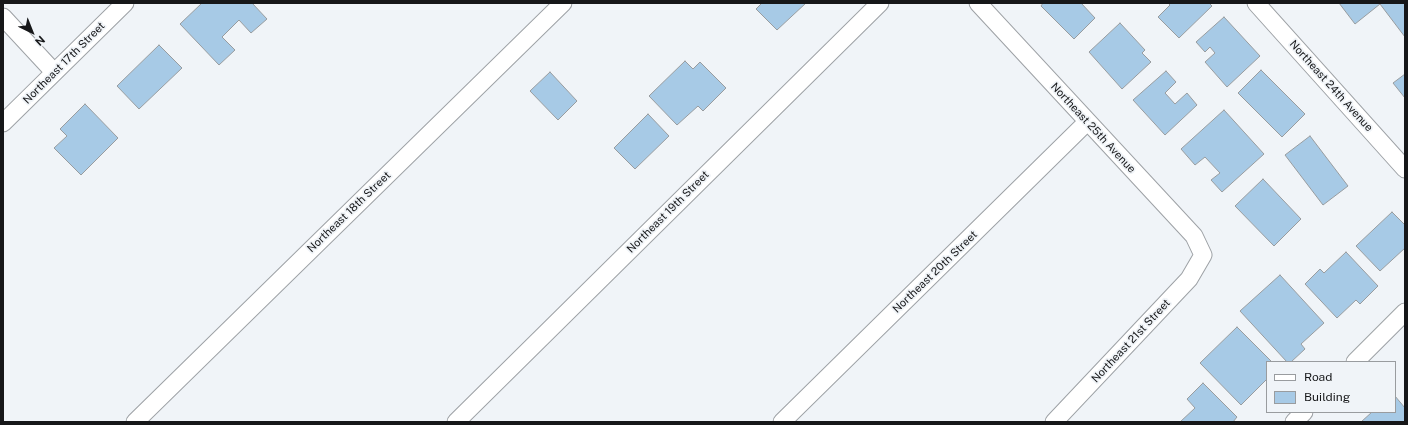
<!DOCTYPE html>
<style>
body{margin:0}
#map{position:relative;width:1408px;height:425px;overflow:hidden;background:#f0f4f8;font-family:"Public Sans",sans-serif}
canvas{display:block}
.frame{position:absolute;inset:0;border:4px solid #161719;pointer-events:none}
.legend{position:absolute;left:1266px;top:361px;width:130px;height:52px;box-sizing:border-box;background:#f0f4f8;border:1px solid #999c9f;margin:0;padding:5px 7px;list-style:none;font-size:12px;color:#161719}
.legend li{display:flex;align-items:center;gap:8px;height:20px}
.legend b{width:20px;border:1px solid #999c9f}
.north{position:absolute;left:12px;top:12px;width:40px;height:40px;-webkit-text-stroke:3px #f0f4f8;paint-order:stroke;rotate:137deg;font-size:11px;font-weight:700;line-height:16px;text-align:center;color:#161719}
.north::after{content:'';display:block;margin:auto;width:14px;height:18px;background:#161719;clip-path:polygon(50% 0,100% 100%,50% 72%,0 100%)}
</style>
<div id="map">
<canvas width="1408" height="425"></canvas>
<div class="frame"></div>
<ul class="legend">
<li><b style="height:5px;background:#fff"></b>Road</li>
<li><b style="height:11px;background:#a7cae6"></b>Building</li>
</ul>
<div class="north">N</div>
</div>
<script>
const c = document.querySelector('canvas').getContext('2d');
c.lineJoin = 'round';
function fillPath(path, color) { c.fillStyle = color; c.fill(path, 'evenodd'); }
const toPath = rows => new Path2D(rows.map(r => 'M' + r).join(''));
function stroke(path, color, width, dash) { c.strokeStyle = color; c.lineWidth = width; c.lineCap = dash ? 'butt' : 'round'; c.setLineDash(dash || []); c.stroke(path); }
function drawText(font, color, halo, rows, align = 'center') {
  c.font = font + ' "Public Sans",sans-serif'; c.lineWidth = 3.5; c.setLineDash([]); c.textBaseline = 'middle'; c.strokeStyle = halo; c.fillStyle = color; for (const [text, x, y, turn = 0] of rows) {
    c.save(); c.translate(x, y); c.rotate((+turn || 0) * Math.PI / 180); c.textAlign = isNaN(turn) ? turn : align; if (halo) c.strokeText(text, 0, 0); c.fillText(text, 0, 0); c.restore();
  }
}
const building = toPath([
 [202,3,252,3,267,19,251,33,239,20,222,37,235,50,219,65,180,24,202,3],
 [762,3,806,3,777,30,756,9,762,3],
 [1043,3,1081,3,1095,18,1074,39,1041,6,1043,3],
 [1168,3,1209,3,1212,6,1179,38,1158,17,1170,5,1168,3],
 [1339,3,1405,3,1405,37,1380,4,1355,24,1339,3],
 [1224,17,1260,56,1227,87,1205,62,1215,53,1210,47,1205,52,1196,42,1224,17],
 [1120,23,1145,50,1142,53,1151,62,1122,89,1089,52,1120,23],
 [159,45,182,68,139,109,117,86,159,45],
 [685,61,693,69,700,62,726,88,703,111,698,106,677,125,649,96,685,61],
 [1261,70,1305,114,1282,137,1238,93,1261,70],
 [1166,71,1176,82,1165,93,1175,104,1187,93,1197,105,1165,135,1133,100,1166,71],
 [550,72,577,101,558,120,530,91,550,72],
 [1405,74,1405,98,1393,83,1405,74],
 [85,104,118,138,81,175,54,148,67,136,60,129,85,104],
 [1224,110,1264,154,1222,192,1211,180,1220,173,1205,157,1195,165,1181,149,1224,110],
 [648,114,669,136,635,169,614,148,648,114],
 [1310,136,1348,186,1323,205,1285,155,1310,136],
 [1263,179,1301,219,1274,246,1235,206,1263,179],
 [1392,212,1405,225,1405,248,1380,271,1356,246,1392,212],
 [1346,252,1378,286,1360,304,1356,300,1337,318,1305,284,1320,269,1324,273,1346,252],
 [1280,275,1324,323,1301,344,1305,349,1291,362,1287,362,1240,311,1280,275],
 [1237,327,1272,362,1267,362,1267,379,1241,405,1200,363,1237,327],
 [1203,383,1237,417,1233,422,1180,422,1195,408,1187,399,1203,383],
 [1395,396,1405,408,1405,422,1361,422,1372,412,1395,412,1395,396]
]);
const minor = toPath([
 [978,3,1194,236,1203,255,1189,279,1054,422],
 [1256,3,1405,169],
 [3,17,54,72],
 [3,123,125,3],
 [1355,362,1405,312],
 [135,422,563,3],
 [456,422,880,3],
 [782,422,1087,122],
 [1294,422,1304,412]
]);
const streetNames = [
 ["Northeast 17th Street",64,63,-45],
 ["Northeast 24th Avenue",1331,86,48],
 ["Northeast 25th Avenue",1093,128,47],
 ["Northeast 18th Street",349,212,-44],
 ["Northeast 19th Street",668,212,-45],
 ["Northeast 20th Street",935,272,-44],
 ["Northeast 21st Street",1131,341,-47]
];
fillPath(building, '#a7cae6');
stroke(building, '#989c9f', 1);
stroke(minor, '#9da1a5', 19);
stroke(minor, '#fff', 17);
drawText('11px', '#161719', '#f0f4f8', streetNames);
</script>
